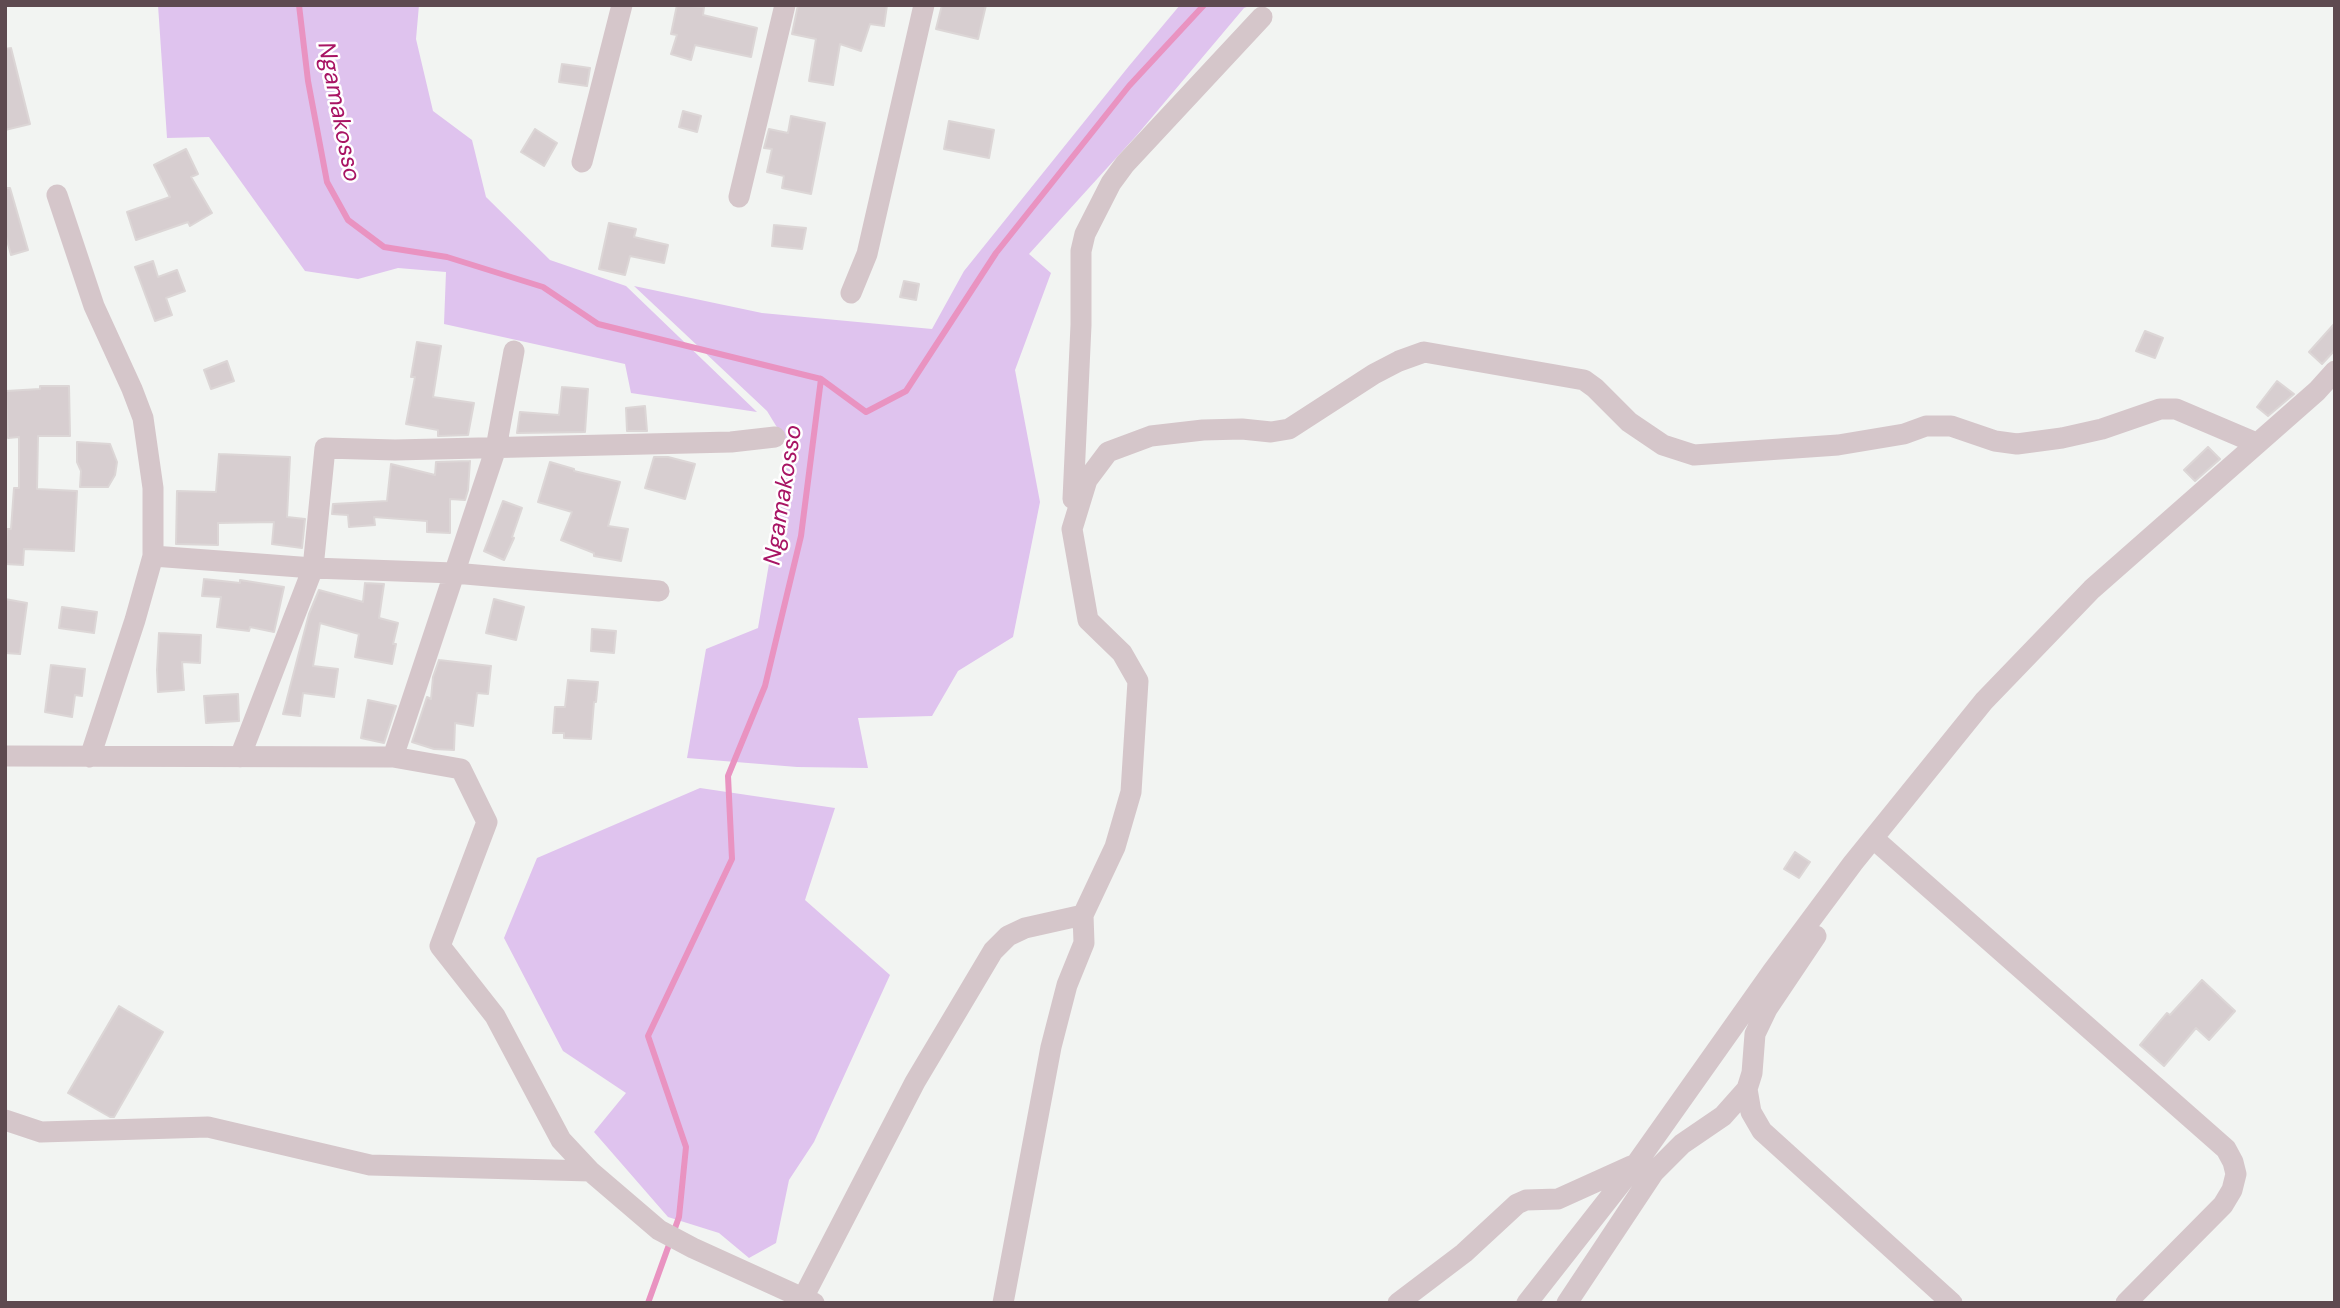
<!DOCTYPE html>
<style>
body{margin:0}
#map{position:relative;width:2340px;height:1308px;overflow:hidden;background:#f2f4f2;font-family:"DM Sans",sans-serif}
canvas{display:block}
.frame{position:absolute;inset:0;border:7px solid #5e4a50;pointer-events:none}
</style>
<div id="map">
<canvas width="2340" height="1308"></canvas>
<div class="frame"></div>
</div>
<script>
const c = document.querySelector('canvas').getContext('2d');
c.lineJoin = 'round';
function fillPath(path, color) { c.fillStyle = color; c.fill(path, 'evenodd'); }
const toPath = rows => new Path2D(rows.map(r => 'M' + r).join(''));
function stroke(path, color, width, dash) { c.strokeStyle = color; c.lineWidth = width; c.lineCap = dash ? 'butt' : 'round'; c.setLineDash(dash || []); c.stroke(path); }
function drawText(font, color, halo, rows, align = 'center') {
  c.font = font + ' "DM Sans",sans-serif'; c.lineWidth = 5; c.setLineDash([]); c.textBaseline = 'middle'; c.strokeStyle = halo; c.fillStyle = color; for (const [text, x, y, turn = 0] of rows) {
    c.save(); c.translate(x, y); c.rotate((+turn || 0) * Math.PI / 180); c.textAlign = isNaN(turn) ? turn : align; if (halo) c.strokeText(text, 0, 0); c.fillText(text, 0, 0); c.restore();
  }
}
const green = toPath([
 [158,5,419,5,416,39,433,111,472,140,486,197,550,260,626,286,757,412,631,393,625,364,444,324,446,272,398,268,358,279,305,271,209,137,167,138],
 [1180,5,1252,5,1244,8,1137,135,1029,254,1051,273,1015,370,1040,502,1013,637,958,671,932,716,858,718,868,768,797,767,687,758,706,649,758,628,789,447,767,411,634,286,762,313,932,329,964,271,1129,66],
 [700,788,835,808,805,900,890,975,814,1142,789,1180,776,1243,749,1258,719,1233,668,1217,594,1132,626,1093,563,1051,504,938,537,858]
]);
const stream = toPath([
 [299,5,308,81,327,182,348,220,384,247,447,257,543,287,598,324,821,379,801,536,765,686,728,776,732,859,648,1036,686,1147,679,1217,648,1303],
 [821,379,866,412,906,391,996,253,1129,86,1204,5]
]);
const building = toPath([
 [677,5,704,7,703,15,757,28,751,57,695,45,691,60,671,54,677,35,671,34,677,5],
 [798,5,887,5,884,26,870,24,861,51,840,44,833,85,809,81,816,39,792,34,798,5],
 [942,5,986,5,978,39,936,29,942,5],
 [11,48,30,124,5,130,5,49,11,48],
 [562,64,590,68,587,86,559,82,562,64],
 [683,111,701,116,697,132,679,127,683,111],
 [791,116,825,123,811,194,782,188,784,176,767,172,772,149,764,148,769,129,788,133,791,116],
 [949,121,994,130,989,158,944,149,949,121],
 [535,129,557,143,544,166,521,152,535,129],
 [186,149,198,174,191,177,212,213,190,226,188,222,136,240,127,212,170,197,154,165,186,149],
 [5,188,10,188,28,250,11,255,5,233,5,188],
 [609,223,636,229,634,237,668,245,664,263,630,256,625,275,599,269,609,223],
 [774,225,806,228,802,249,772,246,774,225],
 [153,261,158,277,177,270,185,291,166,298,172,315,155,321,135,267,153,261],
 [904,281,919,284,916,300,900,297,904,281],
 [2335,323,2335,350,2322,364,2309,352,2335,323],
 [2145,331,2163,338,2155,358,2136,351,2145,331],
 [417,342,441,346,433,397,474,403,468,435,438,436,438,430,406,424,415,377,411,377,417,342],
 [227,361,234,381,211,389,204,370,227,361],
 [2277,381,2294,394,2268,416,2257,407,2277,381],
 [40,386,69,386,70,436,38,436,37,489,77,491,74,551,24,549,23,565,5,564,7,529,11,529,14,488,19,488,19,437,8,438,6,391,40,389,40,386],
 [562,387,588,389,585,432,517,433,520,412,559,415,562,387],
 [645,406,647,431,627,431,626,408,645,406],
 [77,442,110,444,117,462,115,475,108,487,80,487,81,471,77,462,77,442],
 [2208,447,2220,459,2195,481,2184,470,2208,447],
 [219,454,290,457,287,517,305,519,302,548,272,544,274,522,218,523,218,545,176,544,177,491,216,492,219,454],
 [654,457,668,457,695,464,685,499,645,488,654,457],
 [470,461,468,490,465,500,450,499,450,533,427,532,427,521,374,517,375,525,349,527,348,515,332,514,333,504,387,501,391,464,435,475,436,462,470,461],
 [550,462,574,469,574,471,620,482,608,526,628,529,621,561,594,556,594,553,561,540,572,512,538,502,550,462],
 [503,501,522,508,512,537,514,538,504,560,484,551,503,501],
 [204,579,240,583,240,580,284,587,274,632,250,627,249,631,217,627,221,597,202,596,204,579],
 [365,583,384,584,379,618,398,623,393,644,396,644,392,664,355,657,359,634,320,623,313,666,338,669,334,697,303,693,300,716,283,714,309,614,319,590,363,602,365,583],
 [5,599,27,603,20,654,5,653,5,599],
 [494,599,524,607,516,640,486,633,494,599],
 [62,607,97,612,94,633,59,628,62,607],
 [592,629,616,631,614,653,591,651,592,629],
 [159,633,201,635,200,663,182,662,184,690,158,692,157,670,159,633],
 [439,660,491,666,488,694,477,693,473,726,455,723,454,750,434,749,412,742,427,697,431,699,433,677,439,660],
 [51,665,85,669,82,696,75,695,72,717,45,712,51,665],
 [568,680,598,682,596,702,594,702,591,739,564,738,564,733,553,733,555,707,565,707,568,680],
 [238,694,239,721,206,723,204,696,238,694],
 [368,700,396,706,384,743,361,738,368,700],
 [1795,852,1810,862,1799,878,1784,869,1795,852],
 [2202,980,2235,1011,2209,1040,2196,1028,2164,1066,2140,1045,2167,1013,2170,1015,2202,980],
 [119,1006,163,1032,114,1117,110,1117,68,1093,119,1006]
]);
const minor = toPath([
 [582,162,622,5],
 [57,195,94,306,132,389,143,418,153,488,153,556,135,620,90,757],
 [739,197,785,5],
 [851,293,867,254,924,5],
 [1073,499,1081,325,1081,251,1085,234,1111,183,1125,164,1262,17],
 [153,556,313,568,454,573,659,591],
 [5,756,393,757,461,769,487,822,440,946,495,1016,561,1140,590,1171,659,1230,693,1248,814,1303],
 [240,757,313,568,325,448,395,450,731,442,775,437],
 [393,757,496,448,514,351],
 [1874,839,2226,1149,2233,1162,2236,1174,2232,1190,2223,1205,2126,1303],
 [1747,1089,1751,1112,1762,1131,1952,1303],
 [5,1120,41,1132,208,1127,370,1165,590,1171],
 [803,1303,803,1298,915,1082,993,951,1008,936,1025,928,1083,915],
 [1003,1303,1051,1047,1067,985,1084,943,1083,915,1115,847,1131,792,1138,681,1122,653,1088,620,1072,529,1087,480,1108,452,1151,436,1203,430,1242,429,1271,432,1289,429,1374,374,1399,361,1424,352,1584,380,1595,388,1629,422,1663,445,1694,455,1838,445,1904,434,1926,426,1951,426,1995,441,2017,444,2062,438,2102,429,2160,409,2176,409,2256,443],
 [1398,1303,1464,1253,1517,1204,1526,1200,1558,1199,1631,1166],
 [1527,1303,1636,1164,1772,972,1853,863,1984,701,2092,589,2317,391,2335,371],
 [1567,1303,1654,1172,1682,1144,1723,1116,1747,1089,1752,1073,1755,1034,1767,1009,1816,936]
]);
const waterNames = [
 ["Ngamakosso",338,112,79],
 ["Ngamakosso",784,495,-81]
];
fillPath(green, '#dfc3ee');
stroke(stream, '#e993c1', 6);
fillPath(building, '#d7ced0');
stroke(building, '#dcd6d6', 2);
stroke(minor, '#d5c6ca', 21);
drawText('italic 24px', '#a81464', '#fff', waterNames);
</script>
